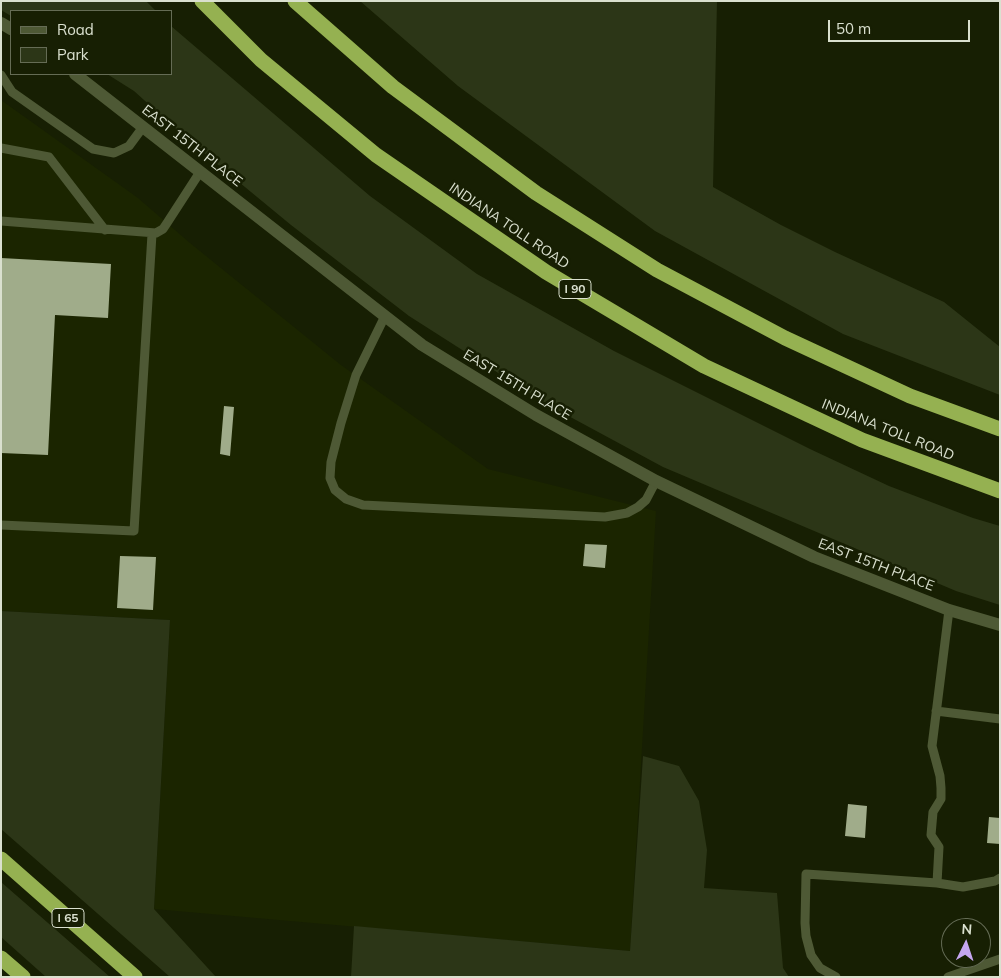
<!DOCTYPE html>
<style>
body{margin:0}
#map{position:relative;width:1001px;height:978px;overflow:hidden;background:#171f03;font-family:Mulish,sans-serif}
canvas{display:block}
.frame{position:absolute;inset:0;border:2px solid #dae0cf;pointer-events:none}
.legend{position:absolute;left:10px;top:10px;width:162px;height:65px;box-sizing:border-box;background:#171f03;border:1px solid #656c55;margin:0;padding:6px 9px;list-style:none;font-size:15px;color:#dae0cf}
.legend li{display:flex;align-items:center;gap:10px;height:25px}
.legend b{width:25px;border:1px solid #656c55}
.north{position:absolute;left:941px;top:918px;width:50px;height:50px;box-sizing:border-box;background:#171f03;border:1px solid #656c55;border-radius:50%;rotate:4deg;font-size:14px;font-weight:700;line-height:20px;text-align:center;color:#dae0cf}
.north::after{content:'';display:block;margin:auto;width:18px;height:22px;background:#c5a6f0;clip-path:polygon(50% 0,100% 100%,50% 72%,0 100%)}
.scale{position:absolute;left:828px;top:20px;width:142px;height:22px;box-sizing:border-box;border:2px solid #dae0cf;border-top:0;padding-left:6px;font-size:15px;line-height:18px;white-space:nowrap;color:#dae0cf;-webkit-text-stroke:4px #171f03;paint-order:stroke}
</style>
<div id="map">
<canvas width="1001" height="978"></canvas>
<div class="frame"></div>
<ul class="legend">
<li><b style="height:6px;background:#4e5935"></b>Road</li>
<li><b style="height:14px;background:#2c3617"></b>Park</li>
</ul>
<div class="north">N</div>
<div class="scale">50 m</div>
</div>
<script>
const c = document.querySelector('canvas').getContext('2d');
c.lineJoin = 'round';
function fillPath(path, color) { c.fillStyle = color; c.fill(path, 'evenodd'); }
const toPath = rows => new Path2D(rows.map(r => 'M' + r).join(''));
function stroke(path, color, width, dash) { c.strokeStyle = color; c.lineWidth = width; c.lineCap = dash ? 'butt' : 'round'; c.setLineDash(dash || []); c.stroke(path); }
function drawText(font, color, halo, rows, align = 'center') {
  c.font = font + ' Mulish,sans-serif'; c.lineWidth = 5; c.setLineDash([]); c.textBaseline = 'middle'; c.strokeStyle = halo; c.fillStyle = color; for (const [text, x, y, turn = 0] of rows) {
    c.save(); c.translate(x, y); c.rotate((+turn || 0) * Math.PI / 180); c.textAlign = isNaN(turn) ? turn : align; if (halo) c.strokeText(text, 0, 0); c.fillText(text, 0, 0); c.restore();
  }
}
const built = toPath([
 [1,100,138,198,190,243,341,365,488,469,656,511,630,951,154,909,170,620,1,611]
]);
const green = toPath([
 [1,1,146,1,156,11,11,11,11,16,1,10],
 [360,1,717,1,713,187,781,225,835,252,944,302,1000,347,1000,395,843,334,655,231,458,86],
 [171,26,370,196,477,274,614,351,810,449,889,486,973,518,1000,526,1000,605,956,591,663,467,550,406,409,316,291,225,194,145,134,91,107,74,171,74],
 [1,611,170,620,154,909,216,977,170,977,1,829],
 [643,756,679,766,699,801,707,850,704,888,777,893,783,968,789,977,351,977,354,926,630,951],
 [1,882,110,977,46,977,1,937]
]);
const building = toPath([
 [1,258,111,264,108,318,55,315,48,455,1,453],
 [224,406,234,407,230,456,220,454],
 [585,544,607,545,605,568,583,566],
 [120,556,156,557,153,610,117,608],
 [848,804,867,806,865,838,845,836],
 [989,817,1000,818,1000,844,987,843]
]);
const service = toPath([
 [1,75,12,92,93,149,114,153,129,146,143,127],
 [1,148,49,157,105,230],
 [1,221,156,233,163,229,167,223,200,172],
 [385,316,356,375,341,423,331,462,330,478,335,490,346,499,363,505,605,517,627,513,638,507,646,500,656,481],
 [1,525,134,531,152,234],
 [949,610,932,746,940,776,941,788,941,799,933,812,931,835,939,847,937,883,963,887,995,881,1000,878],
 [936,711,1000,719],
 [836,977,820,968,811,955,806,936,805,923,806,874,937,883],
 [948,977,1000,959]
]);
const minor = toPath([
 [1,23,11,29],
 [75,74,422,345,536,415,656,481,814,557,949,610,1000,625]
]);
const motorway = toPath([
 [202,1,261,60,376,155,546,272,704,366,862,440,1000,491],
 [295,1,393,87,536,193,657,270,785,338,910,396,1000,429],
 [1,859,135,977],
 [1,958,23,977]
]);
const shields = [
 [575,289,32],
 [68,918,32]
];
const shieldNames = [
 ["I 90",575,289],
 ["I 65",68,918]
];
const streetNames = [
 ["EAST 15TH PLACE",192,146,38],
 ["INDIANA TOLL ROAD",509,226,34],
 ["EAST 15TH PLACE",517,385,31],
 ["INDIANA TOLL ROAD",888,430,22],
 ["EAST 15TH PLACE",876,565,21]
];
fillPath(built, '#1b2500');
fillPath(green, '#2c3617');
fillPath(building, '#a0ac8a');
stroke(service, '#4e5935', 9);
stroke(minor, '#4e5935', 12);
stroke(motorway, '#95b151', 15);
for (const [x, y, w] of shields) { const box = new Path2D(); box.roundRect(x - w / 2, y - 9.5, w, 19, 4); c.fillStyle = '#171f03'; c.fill(box); stroke(box, '#dae0cf', 1); }
drawText('bold 12px', '#dae0cf', null, shieldNames);
drawText('14px', '#dae0cf', '#171f03', streetNames);
</script>
